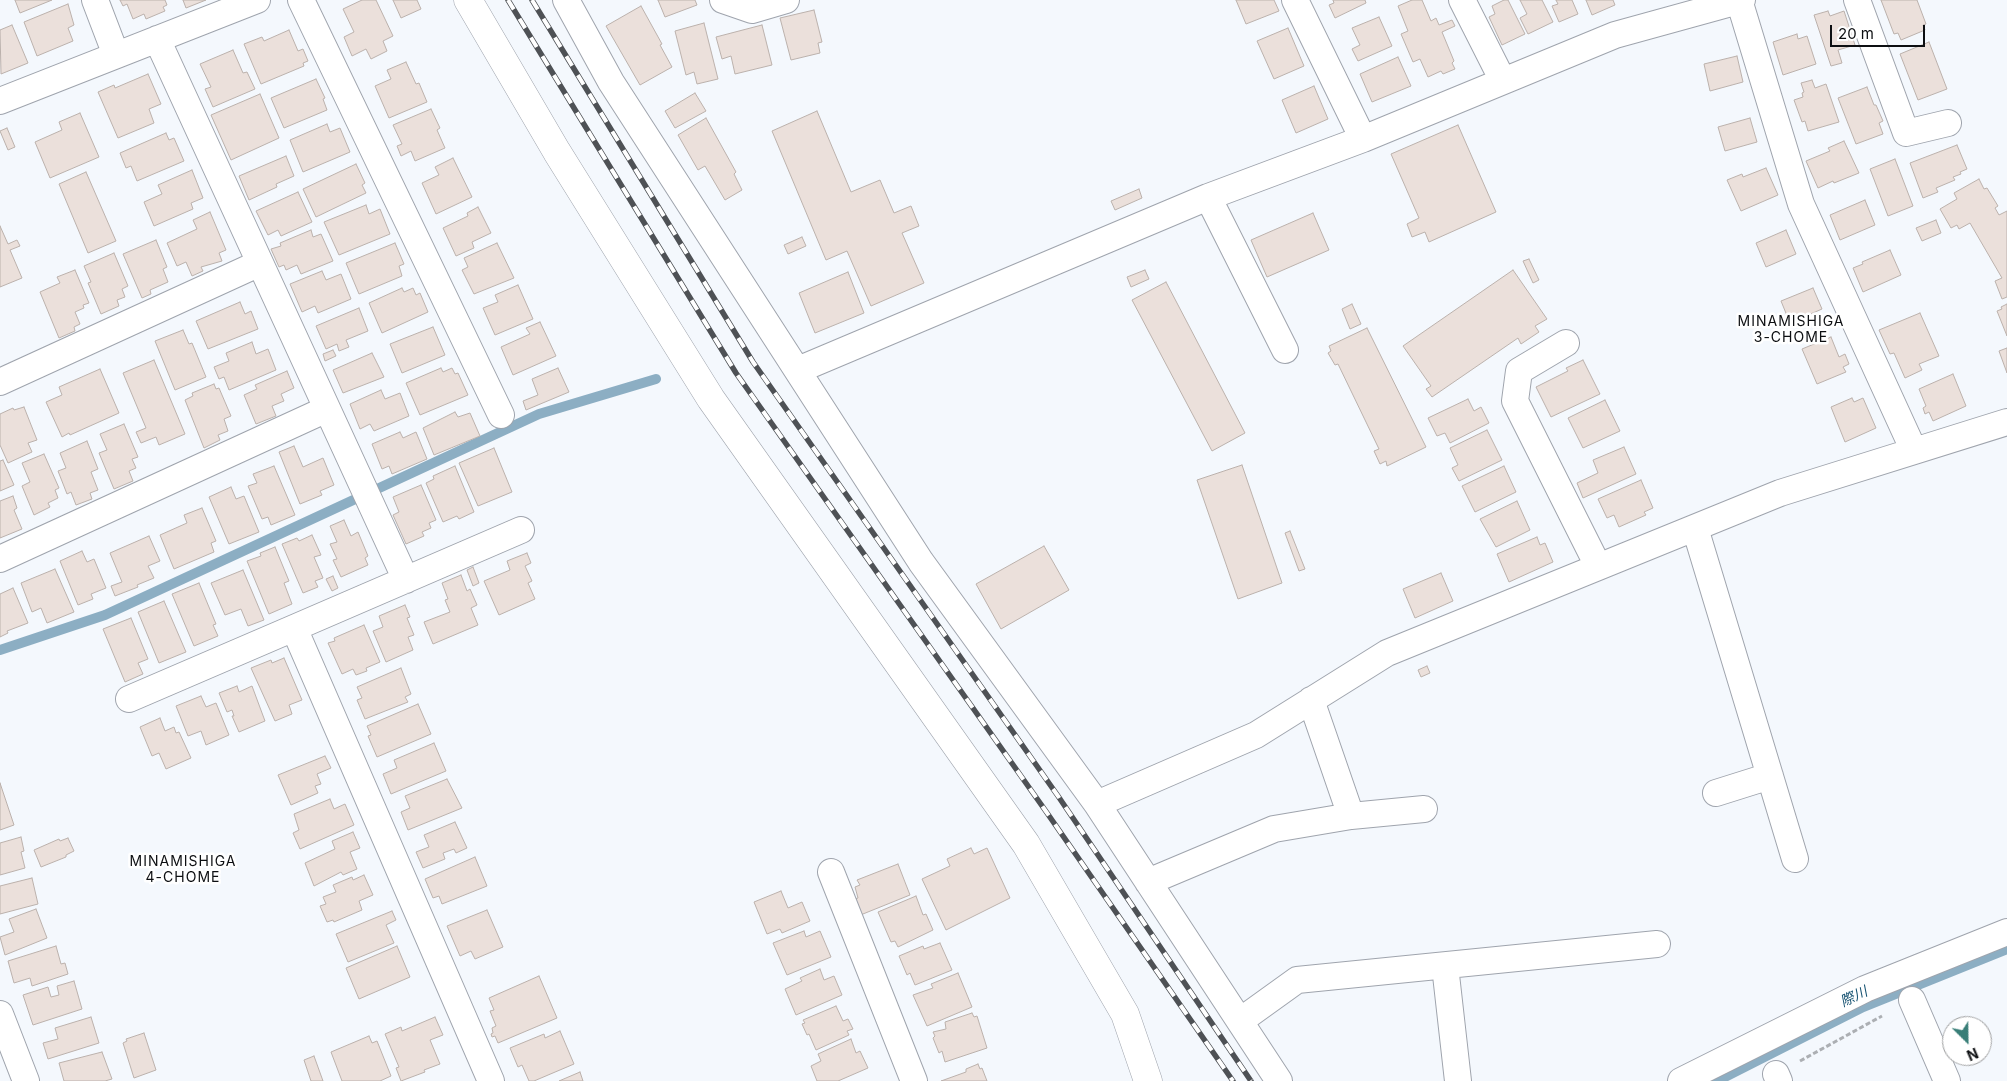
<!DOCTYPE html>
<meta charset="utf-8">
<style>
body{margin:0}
#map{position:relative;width:2007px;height:1081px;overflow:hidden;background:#f4f8fd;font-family:Inter,sans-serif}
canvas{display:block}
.north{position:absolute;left:1942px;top:1016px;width:50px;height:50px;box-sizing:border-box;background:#fff;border:1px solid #9e9fa0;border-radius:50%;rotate:157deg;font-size:14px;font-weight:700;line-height:20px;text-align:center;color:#0d0f12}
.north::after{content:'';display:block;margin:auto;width:18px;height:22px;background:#387e77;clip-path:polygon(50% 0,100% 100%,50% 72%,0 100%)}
.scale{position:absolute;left:1830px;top:25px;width:95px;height:22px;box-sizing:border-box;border:2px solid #0d0f12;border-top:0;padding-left:6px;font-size:15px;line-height:18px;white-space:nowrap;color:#0d0f12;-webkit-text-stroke:4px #fff;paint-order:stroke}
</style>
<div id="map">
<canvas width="2007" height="1081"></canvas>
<div class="north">N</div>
<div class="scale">20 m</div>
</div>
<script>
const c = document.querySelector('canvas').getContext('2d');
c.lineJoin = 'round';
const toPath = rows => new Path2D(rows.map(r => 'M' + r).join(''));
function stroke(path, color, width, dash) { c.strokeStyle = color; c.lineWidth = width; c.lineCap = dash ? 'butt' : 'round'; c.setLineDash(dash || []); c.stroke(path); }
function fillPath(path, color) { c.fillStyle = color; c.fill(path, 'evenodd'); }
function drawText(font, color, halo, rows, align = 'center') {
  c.font = font + ' Inter,"Noto Sans JP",sans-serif'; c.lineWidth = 5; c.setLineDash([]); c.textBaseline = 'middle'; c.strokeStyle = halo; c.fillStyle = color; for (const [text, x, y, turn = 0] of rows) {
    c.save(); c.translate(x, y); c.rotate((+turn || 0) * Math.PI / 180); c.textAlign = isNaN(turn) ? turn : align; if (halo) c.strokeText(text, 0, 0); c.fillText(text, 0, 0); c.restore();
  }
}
const stream = toPath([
 [0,650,105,615,539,414,656,379],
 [1717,1081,1863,1007,2007,949]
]);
const building = toPath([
 [15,0,52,0,20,13,15,0],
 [120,0,165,0,167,5,163,7,165,11,146,19,144,14,133,19,127,4,123,6,120,0],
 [183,0,206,0,186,8,183,0],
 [362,0,376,0,393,36,383,41,387,51,371,59,366,49,352,56,344,37,354,32,343,9,362,0],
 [393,0,417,0,421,9,401,18,393,0],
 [658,0,695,0,697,5,665,17,658,0],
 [1236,0,1274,0,1279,11,1246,24,1236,0],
 [1333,0,1365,0,1366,3,1335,18,1329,5,1334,3,1333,0],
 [1412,0,1422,0,1431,21,1436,18,1439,25,1452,20,1455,26,1442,32,1454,61,1452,63,1455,69,1443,74,1441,71,1428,77,1420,59,1413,62,1401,34,1408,31,1398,6,1412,0],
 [1504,0,1508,0,1525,34,1502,45,1489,17,1495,14,1492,6,1504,0],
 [1520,0,1542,0,1553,22,1528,34,1520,18,1527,14,1520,0],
 [1556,0,1572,0,1578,14,1559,22,1552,6,1558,4,1556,0],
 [1586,0,1613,0,1615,5,1592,15,1586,0],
 [1881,0,1917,0,1926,24,1923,25,1925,30,1901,40,1898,33,1894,34,1881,0],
 [68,4,74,25,68,28,73,41,37,56,24,22,68,4],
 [641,6,662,44,660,45,672,67,640,85,606,26,641,6],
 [814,10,822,42,818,43,820,53,791,60,780,18,814,10],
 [1828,11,1830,16,1844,11,1855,45,1838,50,1842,63,1831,66,1814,15,1828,11],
 [1379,17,1392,46,1358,61,1352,49,1360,45,1352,28,1379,17],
 [704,23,718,79,697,84,694,72,686,75,675,31,704,23],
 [12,25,28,63,1,74,0,30,12,25],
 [762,25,772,65,735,74,731,56,722,59,716,37,762,25],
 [1288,28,1304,66,1274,79,1257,41,1288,28],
 [289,30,298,51,303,49,308,61,303,63,304,66,261,84,244,44,262,37,264,41,289,30],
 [1797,34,1798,39,1807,36,1816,64,1783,75,1773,42,1797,34],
 [1929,42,1947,89,1918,100,1900,54,1929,42],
 [233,50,243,73,247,72,255,89,213,107,205,89,211,87,200,64,233,50],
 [1737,56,1743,82,1710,91,1704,64,1737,56],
 [1398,57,1411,86,1372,102,1360,74,1398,57],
 [406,62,416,84,419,83,427,102,389,118,375,86,391,79,387,70,406,62],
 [148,74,161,104,149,109,154,123,118,138,98,92,114,85,115,88,148,74],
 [316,79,325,98,323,99,327,110,284,128,271,98,316,79],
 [1812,80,1815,88,1826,84,1839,122,1808,131,1805,121,1802,122,1794,100,1803,97,1802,93,1804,92,1801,83,1812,80],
 [1314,86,1328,119,1296,133,1282,100,1314,86],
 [1867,87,1874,105,1876,105,1883,121,1879,123,1883,134,1856,144,1838,98,1867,87],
 [695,93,706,111,675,128,665,111,695,93],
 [260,94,279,138,231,160,211,115,260,94],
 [431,109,440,128,437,130,445,148,415,161,411,151,401,156,397,146,402,144,393,125,431,109],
 [817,111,851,192,880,180,894,213,911,206,919,226,902,233,924,283,871,306,847,251,826,260,772,131,817,111],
 [80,113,99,157,50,178,35,142,62,130,59,122,80,113],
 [706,118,736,172,734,174,742,190,725,200,705,166,698,170,678,135,706,118],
 [1750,118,1757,142,1725,151,1718,127,1750,118],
 [327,124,330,132,340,128,350,152,303,172,290,140,327,124],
 [1458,125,1496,212,1429,242,1425,232,1412,237,1407,224,1419,218,1391,154,1458,125],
 [7,128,15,147,8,150,0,131,7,128],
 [166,133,169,140,174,138,184,161,137,181,131,166,126,168,120,153,166,133],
 [1844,141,1859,173,1834,183,1833,181,1818,188,1806,161,1830,151,1828,148,1844,141],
 [1957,145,1967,169,1960,172,1961,174,1953,177,1955,180,1936,188,1938,192,1923,198,1910,163,1957,145],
 [286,156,294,176,276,184,277,187,249,200,239,176,286,156],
 [453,158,472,197,436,214,422,183,439,175,435,167,453,158],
 [1895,159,1913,206,1888,216,1870,169,1895,159],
 [356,164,365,183,362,185,366,193,316,217,303,189,356,164],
 [1766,168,1778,195,1741,211,1727,180,1742,174,1743,177,1766,168],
 [192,170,203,198,191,203,193,209,154,226,144,202,162,194,158,185,192,170],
 [86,172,116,241,88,253,59,184,86,172],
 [1979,179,1984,189,1987,188,1998,206,1995,208,1999,215,2007,211,2007,297,2002,299,1995,281,2002,278,1970,223,1959,229,1957,225,1951,228,1940,209,1957,199,1954,193,1979,179],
 [1139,189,1142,198,1115,210,1111,201,1139,189],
 [298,192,312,222,281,236,278,230,268,235,256,211,298,192],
 [1865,200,1875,225,1840,240,1830,215,1865,200],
 [366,205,369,214,380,209,390,234,339,255,324,222,366,205],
 [478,207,491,233,472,242,474,248,456,256,443,228,468,216,467,213,478,207],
 [210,212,226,250,219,253,222,261,201,267,203,271,192,276,186,262,177,266,167,243,197,229,193,220,210,212],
 [1313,213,1329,250,1267,277,1251,240,1313,213],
 [1936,220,1941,233,1922,241,1916,228,1936,220],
 [0,226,8,244,17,240,20,246,10,250,22,278,0,287,0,226],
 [311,230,313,237,321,234,333,261,301,274,297,265,286,270,284,265,279,267,271,249,281,246,280,243,311,230],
 [1786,230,1796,254,1766,267,1756,243,1786,230],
 [802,237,806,246,788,254,784,245,802,237],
 [156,240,167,267,163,269,168,282,150,290,151,294,142,298,123,254,156,240],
 [395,243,404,264,399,266,402,276,359,294,346,263,395,243],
 [497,243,514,278,474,294,462,270,468,267,464,258,497,243],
 [1890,250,1901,275,1863,292,1853,268,1863,264,1862,262,1890,250],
 [114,253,128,286,122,289,125,297,117,300,119,306,101,314,88,283,91,282,84,266,114,253],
 [1529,259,1539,280,1533,283,1523,261,1529,259],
 [75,270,89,303,83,305,84,308,75,312,80,324,74,327,75,331,59,338,40,292,60,283,57,277,75,270],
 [1145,270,1149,279,1131,287,1127,277,1145,270],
 [1513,270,1547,319,1535,326,1539,332,1521,344,1518,338,1432,397,1426,389,1431,386,1403,346,1513,270],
 [322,271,326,280,341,274,351,299,318,313,315,306,302,312,290,284,322,271],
 [848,272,864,313,815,333,799,293,848,272],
 [1166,282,1245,433,1212,451,1132,300,1166,282],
 [518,285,533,319,495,335,483,308,498,302,495,295,518,285],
 [402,288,404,292,413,288,416,295,420,293,428,312,382,333,369,303,402,288],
 [1813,288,1822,309,1790,323,1781,301,1813,288],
 [240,302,245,314,251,311,258,329,208,349,196,321,240,302],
 [1352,304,1361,324,1350,329,1342,309,1352,304],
 [2007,304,2007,336,1997,311,2002,309,2001,307,2007,304],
 [359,308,368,331,346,340,349,347,339,351,337,344,326,349,316,326,359,308],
 [1920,313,1939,356,1919,364,1922,370,1905,378,1894,353,1890,354,1879,330,1920,313],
 [540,322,556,356,513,375,501,347,530,334,526,328,540,322],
 [433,327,445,355,402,373,390,344,433,327],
 [1367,328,1426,447,1387,466,1386,461,1380,464,1374,451,1379,449,1338,364,1335,365,1328,353,1331,351,1329,346,1367,328],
 [183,330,189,344,192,343,206,377,175,390,155,341,183,330],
 [1831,337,1839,357,1845,354,1849,364,1843,367,1846,372,1817,384,1802,349,1831,337],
 [252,342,256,354,268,349,276,370,229,390,224,377,219,379,214,367,229,361,226,353,252,342],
 [2007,348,2007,373,1999,351,2007,348],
 [333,350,336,356,325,361,323,354,333,350],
 [372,353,384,377,343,393,333,370,372,353],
 [154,360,185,434,159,445,156,437,141,443,136,432,146,428,123,373,154,360],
 [1583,360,1600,394,1551,417,1536,387,1568,371,1566,368,1583,360],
 [441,368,443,372,452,368,455,374,458,373,468,395,420,415,406,383,441,368],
 [558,368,569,392,526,410,523,401,538,395,532,379,558,368],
 [100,369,119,413,70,435,69,433,62,437,46,402,62,395,59,387,100,369],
 [287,371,294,388,281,394,284,401,272,406,276,416,256,424,244,395,257,389,255,385,287,371],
 [1953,374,1966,406,1933,421,1929,412,1925,414,1923,408,1926,406,1919,389,1953,374],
 [214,384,216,389,219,388,231,416,224,419,228,431,218,435,220,440,204,448,185,400,193,396,192,393,214,384],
 [381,390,385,399,400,393,409,416,374,431,370,424,360,429,350,404,381,390],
 [1852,398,1854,402,1863,398,1876,428,1845,442,1831,407,1852,398],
 [1468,399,1474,411,1481,407,1489,423,1450,443,1445,433,1437,436,1428,418,1468,399],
 [1605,400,1620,431,1583,448,1568,418,1605,400],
 [24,407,37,440,28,443,32,452,8,463,0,445,0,414,13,408,14,410,24,407],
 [455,412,458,417,470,413,480,436,434,455,423,428,455,412],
 [124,424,138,457,132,459,136,468,129,471,133,481,114,489,99,453,107,450,100,434,124,424],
 [1487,430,1502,460,1459,481,1452,468,1458,465,1450,448,1487,430],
 [400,432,403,438,416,432,427,459,392,474,389,466,382,469,372,444,400,432],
 [87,441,98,469,91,472,98,490,90,493,92,499,76,505,71,492,67,494,58,471,66,468,60,453,87,441],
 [294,446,303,467,323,458,334,485,320,491,322,495,300,504,279,452,294,446],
 [1624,447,1636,474,1583,498,1577,483,1598,473,1593,460,1624,447],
 [494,448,512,492,478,506,459,463,494,448],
 [44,454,59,488,55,490,58,498,48,503,50,507,34,515,22,486,30,482,22,463,44,454],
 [3,460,14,485,0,491,0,461,3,460],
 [1242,465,1282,583,1238,599,1197,480,1242,465],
 [274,466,295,515,271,525,268,517,262,519,248,486,257,483,253,474,274,466],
 [455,466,474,512,459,519,457,516,443,522,426,483,434,479,433,476,455,466],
 [1504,466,1516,492,1475,512,1462,486,1504,466],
 [1641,480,1653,508,1644,512,1646,515,1619,527,1614,515,1607,518,1598,499,1641,480],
 [421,485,436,520,429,523,431,528,422,532,424,536,406,544,393,515,399,512,393,497,421,485],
 [231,487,236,499,244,496,259,532,229,544,209,497,231,487],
 [13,496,17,508,14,510,22,529,0,538,0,501,13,496],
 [1517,501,1530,530,1496,547,1480,519,1517,501],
 [202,508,216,541,211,543,214,552,174,569,160,535,187,523,184,515,202,508],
 [344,520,351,536,358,532,368,556,365,558,368,565,341,577,333,560,337,559,330,544,337,542,330,526,344,520],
 [1290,531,1305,569,1299,571,1285,533,1290,531],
 [312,535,321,555,314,557,323,578,315,581,318,587,303,593,282,544,297,538,299,541,312,535],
 [149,536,160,561,148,566,154,578,137,585,138,587,115,596,111,586,122,582,110,553,149,536],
 [1537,537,1540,545,1545,543,1553,562,1509,582,1497,554,1537,537],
 [1044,546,1069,590,1001,629,976,584,1044,546],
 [275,547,289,581,284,583,292,604,269,614,247,561,261,556,260,553,275,547],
 [82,551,87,562,94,559,106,588,91,594,93,599,78,605,60,561,82,551],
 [527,553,531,563,525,566,532,581,528,583,535,599,499,615,484,581,510,570,507,561,527,553],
 [473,567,479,583,473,586,467,570,473,567],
 [55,569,74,612,47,623,41,608,32,612,21,583,55,569],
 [243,570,264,620,248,626,241,609,225,615,211,583,243,570],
 [1441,573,1453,601,1415,618,1403,589,1441,573],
 [461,575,467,591,470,589,477,605,471,608,478,625,433,644,424,622,450,612,445,600,448,599,442,583,461,575],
 [333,576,338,588,332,591,326,579,333,576],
 [199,583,216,624,213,625,218,636,194,646,172,594,199,583],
 [13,588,28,623,7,631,8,633,0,637,0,594,13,588],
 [164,601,186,652,159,663,138,612,164,601],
 [405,605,410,617,407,618,414,635,408,637,413,650,386,662,373,631,383,627,379,616,405,605],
 [131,618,148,659,138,663,143,674,125,682,103,629,131,618],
 [364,625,380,662,366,668,367,671,356,675,353,669,342,674,328,643,335,641,334,638,364,625],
 [284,658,302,700,289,705,292,714,275,721,251,668,271,660,272,663,284,658],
 [1427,666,1430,673,1421,677,1418,670,1427,666],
 [401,668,411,694,405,697,408,702,365,719,357,700,362,698,357,687,401,668],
 [237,686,239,692,252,686,265,721,239,732,232,716,234,716,232,710,227,712,219,693,237,686],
 [201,696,206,707,216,703,229,735,206,745,201,731,188,736,176,706,201,696],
 [418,704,431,734,377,757,368,736,371,735,367,726,418,704],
 [160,718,165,731,174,727,176,733,179,732,191,758,166,769,159,753,152,756,140,727,160,718],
 [434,743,446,771,391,794,383,774,397,768,394,760,434,743],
 [325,756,331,768,317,774,321,784,315,786,318,793,291,805,278,775,325,756],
 [447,779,462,808,408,830,401,812,410,808,405,796,447,779],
 [0,783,14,825,0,830,0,783],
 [330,799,334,809,345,804,354,825,300,849,293,833,299,830,294,814,330,799],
 [455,822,467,848,456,853,454,849,443,853,445,859,423,868,416,852,429,847,424,835,455,822],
 [353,832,360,848,350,852,357,869,343,875,341,872,314,886,305,863,335,849,332,841,353,832],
 [21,837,24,851,21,852,25,868,0,875,0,843,21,837],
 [68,838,74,851,66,855,66,857,41,867,34,850,59,839,60,841,68,838],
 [971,848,974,854,987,848,1010,898,946,930,922,879,950,866,947,859,971,848],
 [475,857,487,886,442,904,439,896,433,898,425,879,475,857],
 [898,864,910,895,858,916,852,900,858,898,855,887,860,885,857,880,898,864],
 [364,875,373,895,359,901,362,910,334,922,333,920,327,922,320,906,326,904,323,897,336,892,333,885,352,877,353,880,364,875],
 [32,878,38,904,0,914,0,886,32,878],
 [781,891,788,908,802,902,810,921,782,933,780,929,767,934,754,902,781,891],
 [916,896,923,915,926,914,933,930,898,947,895,941,891,942,878,912,916,896],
 [36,909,47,938,5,955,0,937,14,932,9,919,36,909],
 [487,910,503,947,475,959,471,951,460,956,447,926,487,910],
 [392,911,396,920,386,925,394,943,348,962,336,934,392,911],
 [804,931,806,937,820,931,831,957,787,975,773,943,804,931],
 [940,943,952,970,915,985,910,973,907,975,899,956,923,946,924,949,940,943],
 [56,946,61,964,65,963,68,974,32,986,30,978,14,983,8,961,56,946],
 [397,946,410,977,359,999,346,968,397,946],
 [820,969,824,980,834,976,842,995,796,1015,785,989,802,981,800,978,820,969],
 [958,973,972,1007,927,1026,913,995,933,988,931,984,958,973],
 [539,976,557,1018,498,1043,495,1036,492,1037,491,1034,493,1033,492,1028,496,1026,490,1011,494,1010,489,998,539,976],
 [74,981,82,1009,33,1025,23,995,48,987,51,997,59,995,57,986,74,981],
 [836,1006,843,1021,848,1019,853,1029,847,1031,849,1035,816,1050,809,1034,807,1035,802,1024,805,1023,803,1020,836,1006],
 [972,1013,974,1017,977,1016,987,1048,945,1062,942,1051,939,1053,933,1038,935,1036,933,1032,946,1029,945,1022,972,1013],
 [91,1017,99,1043,48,1059,43,1043,58,1039,55,1028,91,1017],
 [435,1017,443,1035,430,1040,440,1064,424,1070,425,1072,401,1081,396,1068,399,1067,385,1034,401,1027,402,1031,435,1017],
 [560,1031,574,1064,534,1081,529,1081,522,1065,518,1067,510,1048,544,1034,545,1038,560,1031],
 [144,1033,156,1070,134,1078,123,1043,127,1041,126,1039,144,1033],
 [369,1036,372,1043,377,1041,391,1076,380,1081,342,1081,331,1052,369,1036],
 [851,1039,856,1053,860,1051,868,1068,838,1081,817,1081,811,1066,821,1061,818,1054,851,1039],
 [102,1052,112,1079,105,1081,64,1081,59,1063,102,1052],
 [314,1056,323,1081,311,1081,304,1060,314,1056],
 [978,1064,980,1069,982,1068,987,1081,941,1081,966,1072,966,1069,978,1064],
 [580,1072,583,1081,559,1081,580,1072]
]);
const path = toPath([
 [1800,1061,1882,1016]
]);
const minor = toPath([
 [95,0,116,55],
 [301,0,501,415],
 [566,0,611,82,921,562,1097,804,1279,1081],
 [723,0,752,10,786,0],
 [1295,0,1363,139],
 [1462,0,1503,81],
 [1739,0,1801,204,1914,451],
 [1857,0,1906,133,1948,123],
 [157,39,406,580],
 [0,101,257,0],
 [1208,197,1285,350],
 [1566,343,1519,371,1515,401,1598,566],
 [798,370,1208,197,1363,139,1615,35,1742,0],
 [0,382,260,263],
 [1695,528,1795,859],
 [0,559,327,409],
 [129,699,294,628],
 [1311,700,1351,816],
 [1716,793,1770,776],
 [1097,804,1256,735,1387,653,1780,493,2007,422],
 [831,872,914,1081],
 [1148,882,1274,829,1351,816,1424,809],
 [1445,966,1458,1081],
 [1912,1000,1947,1081],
 [0,1014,26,1081],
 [1240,1021,1297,980,1657,944],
 [1776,1074,1779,1081],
 [491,1081,294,628,521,530],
 [1681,1081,1865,989,2007,932]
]);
const tertiary = toPath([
 [468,0,557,152,711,399,1026,844,1125,1014,1148,1081]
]);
const rail = toPath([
 [508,0,736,373,1045,810,1233,1081],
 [532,0,753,362,1058,796,1251,1081]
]);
const neighbourhoodNames = [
 ["MINAMISHIGA",1791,322],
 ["3-CHOME",1791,338],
 ["MINAMISHIGA",183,862],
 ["4-CHOME",183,878]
];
const waterNames = [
 ["際川",1854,997,-25]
];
stroke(stream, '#8caec3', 10);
fillPath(building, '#ebe0db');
stroke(building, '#bbb1ac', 1);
stroke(minor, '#9fa4ad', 28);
stroke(tertiary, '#9fa4ad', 29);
stroke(path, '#acafb3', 3, [5, 2.5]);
stroke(minor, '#fff', 26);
stroke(tertiary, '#fff', 28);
stroke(rail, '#4e5155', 5.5);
stroke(rail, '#fff', 4, [11]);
c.letterSpacing = '1px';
drawText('14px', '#0d0f12', '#fff', neighbourhoodNames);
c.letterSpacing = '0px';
drawText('italic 14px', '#175372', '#fff', waterNames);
</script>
